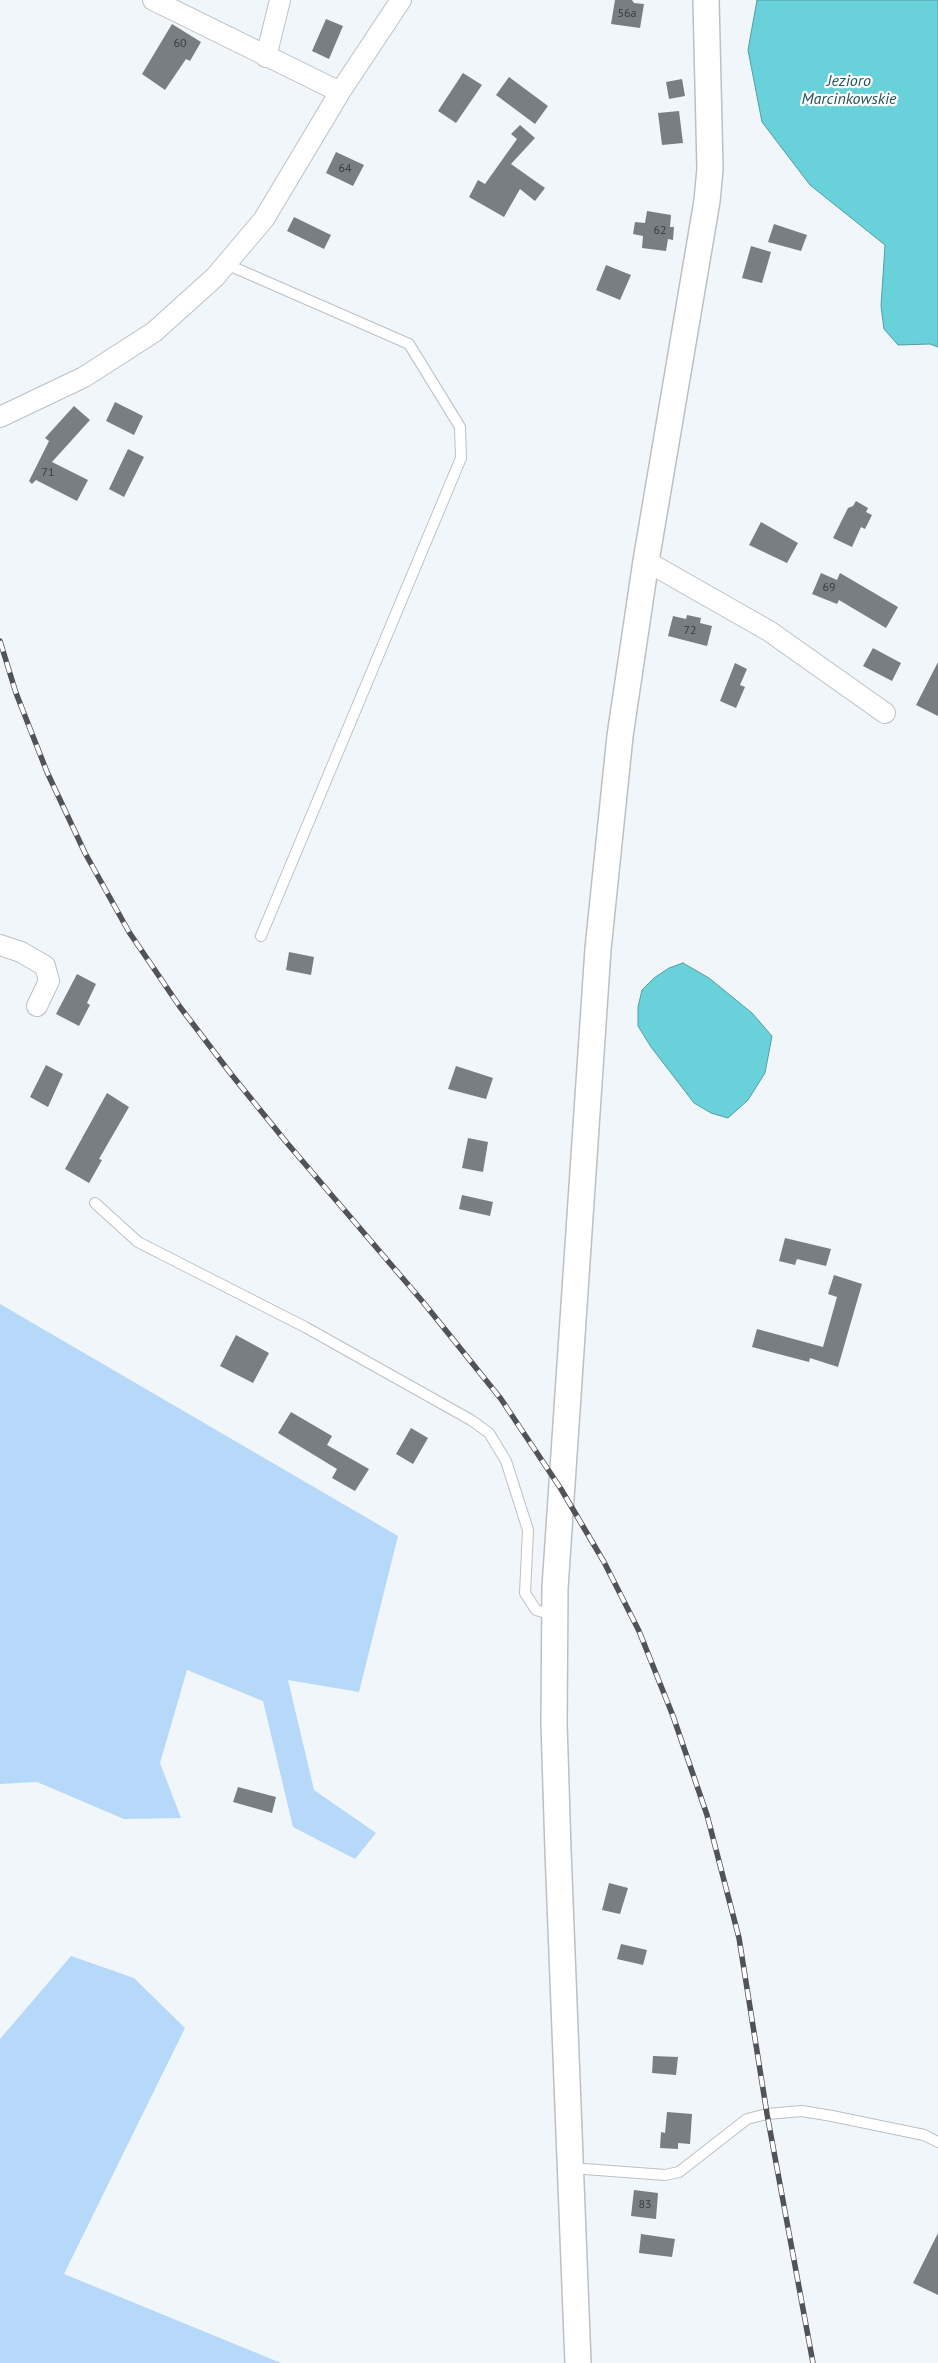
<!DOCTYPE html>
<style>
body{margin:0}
canvas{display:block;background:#f1f6fb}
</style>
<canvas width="938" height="2363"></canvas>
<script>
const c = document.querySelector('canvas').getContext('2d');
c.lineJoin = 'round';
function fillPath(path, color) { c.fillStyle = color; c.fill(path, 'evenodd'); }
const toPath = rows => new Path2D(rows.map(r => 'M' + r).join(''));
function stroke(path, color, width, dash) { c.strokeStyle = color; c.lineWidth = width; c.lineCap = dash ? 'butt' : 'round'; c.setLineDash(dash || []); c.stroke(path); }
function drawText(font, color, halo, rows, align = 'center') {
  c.font = font + ' "PT Sans",sans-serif'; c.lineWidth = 4.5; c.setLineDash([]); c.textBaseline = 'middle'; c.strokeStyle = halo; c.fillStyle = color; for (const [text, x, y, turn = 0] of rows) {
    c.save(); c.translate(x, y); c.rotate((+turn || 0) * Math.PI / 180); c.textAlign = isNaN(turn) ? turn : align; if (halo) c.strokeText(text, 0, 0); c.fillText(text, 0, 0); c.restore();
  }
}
const green = toPath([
 [0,1304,398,1536,359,1692,288,1680,314,1790,376,1833,355,1859,293,1827,263,1701,187,1670,160,1763,181,1818,124,1819,37,1782,0,1784],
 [71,1956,134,1978,185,2028,64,2274,281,2363,0,2363,0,2039]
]);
const water = toPath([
 [757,0,938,0,938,347,930,344,898,345,884,329,881,306,885,245,810,185,762,122,748,50,757,0],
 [683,963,709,978,752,1013,772,1036,765,1073,748,1100,728,1118,711,1113,694,1103,651,1047,638,1026,638,1007,642,990,654,978,669,968,683,963]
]);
const building = toPath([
 [615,0,632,0,634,3,644,4,640,28,611,24],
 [326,19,343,26,329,59,312,51],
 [172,24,201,42,190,61,186,59,165,90,142,74],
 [463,73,482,85,456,123,438,111],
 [509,77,548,106,535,124,496,95],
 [682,79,685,96,669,99,666,82],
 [679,111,683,143,662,145,658,113],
 [520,125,535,138,511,164,545,188,535,201,520,189,504,217,469,197,478,180,485,184,517,139,511,134],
 [336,152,364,165,353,186,326,173],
 [647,211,671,215,670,227,674,227,673,240,668,239,666,251,642,248,643,236,633,234,635,222,645,223],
 [294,217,331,235,324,249,287,231],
 [774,224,807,235,801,251,768,242],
 [751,246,771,252,762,283,742,278],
 [606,265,631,275,620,300,596,290],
 [115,402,143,416,134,435,106,421],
 [74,406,90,420,52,462,88,480,77,501,36,480,32,484,29,481,49,441,45,438],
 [128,449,144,457,124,497,109,489],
 [856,501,868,508,866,512,872,515,865,529,861,527,852,547,833,538,848,508,853,506],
 [761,522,798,543,787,563,749,545],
 [821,573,837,580,840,573,898,607,886,628,839,600,837,604,812,594],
 [687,615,701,618,700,623,712,626,707,646,668,636,673,616,686,619],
 [873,648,901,663,892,681,863,666],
 [938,662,938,716,916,705],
 [735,663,747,669,740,685,745,687,736,708,720,701],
 [289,952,314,957,311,975,286,970],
 [77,974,96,984,87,1003,90,1005,79,1026,56,1014],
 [46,1065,63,1074,48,1107,30,1097],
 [456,1066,493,1078,486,1099,448,1089],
 [107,1093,129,1107,99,1159,102,1160,89,1183,65,1169],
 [468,1138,488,1142,483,1172,462,1168],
 [462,1195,493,1202,490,1216,459,1209],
 [785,1238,831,1249,826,1266,797,1259,795,1265,779,1261],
 [834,1275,862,1284,838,1367,810,1358,809,1362,752,1347,757,1329,823,1347,837,1297,828,1294],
 [236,1335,269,1353,253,1383,220,1366],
 [291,1412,332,1436,327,1445,369,1469,355,1491,332,1478,337,1469,278,1433],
 [411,1428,428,1438,413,1464,396,1454],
 [238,1787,276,1797,272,1813,233,1802],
 [609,1883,628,1888,620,1914,602,1910],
 [621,1944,647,1950,643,1965,617,1959],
 [653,2056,678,2057,676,2075,652,2073],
 [667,2112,692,2114,690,2144,678,2143,678,2149,660,2148,661,2132,665,2133],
 [634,2190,658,2193,656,2219,631,2216],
 [938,2233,938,2295,913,2283],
 [641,2234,675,2239,672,2257,639,2253]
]);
const service = toPath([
 [226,264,409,344,460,427,461,458,261,936],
 [95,1203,138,1242,305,1327,471,1420,489,1433,506,1461,528,1530,525,1593,536,1610,553,1615],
 [571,2168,665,2175,679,2172,747,2119,767,2114,802,2111,832,2116,924,2135,938,2142]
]);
const minor = toPath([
 [153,0,340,92],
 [266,57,280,0],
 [0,417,84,377,154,332,215,277,264,219,340,92,401,0],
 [646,561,769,631,885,713],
 [0,945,21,952,45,966,49,981,37,1006]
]);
const tertiary = toPath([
 [578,2363,558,1850,554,1723,555,1588,598,949,620,736,646,561,707,201,710,169,706,0]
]);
const rail = toPath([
 [0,641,16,693,47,772,85,853,129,932,180,1007,231,1074,287,1143,423,1302,501,1399,561,1489,604,1562,639,1631,673,1716,707,1815,739,1938,767,2114,813,2363]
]);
const numberNames = [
 ["56a",627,14],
 ["60",180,44],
 ["64",345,169],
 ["62",660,231],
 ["71",48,473],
 ["69",829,588],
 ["72",690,631],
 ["83",645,2205]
];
const waterNames = [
 ["Jezioro",849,81],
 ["Marcinkowskie",849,99]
];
fillPath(green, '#b6d8f9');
fillPath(water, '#68d1d9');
stroke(water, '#549ea4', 1);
fillPath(building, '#797e82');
stroke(service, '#bcc0c5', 12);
stroke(minor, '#bcc0c5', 22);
stroke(tertiary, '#bcc0c5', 28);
stroke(service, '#fff', 10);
stroke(minor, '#fff', 20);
stroke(tertiary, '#fff', 25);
stroke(rail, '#515356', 5.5);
stroke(rail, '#fff', 4, [11]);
drawText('12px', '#3b3d3f', null, numberNames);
drawText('italic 16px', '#245356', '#fff', waterNames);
</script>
